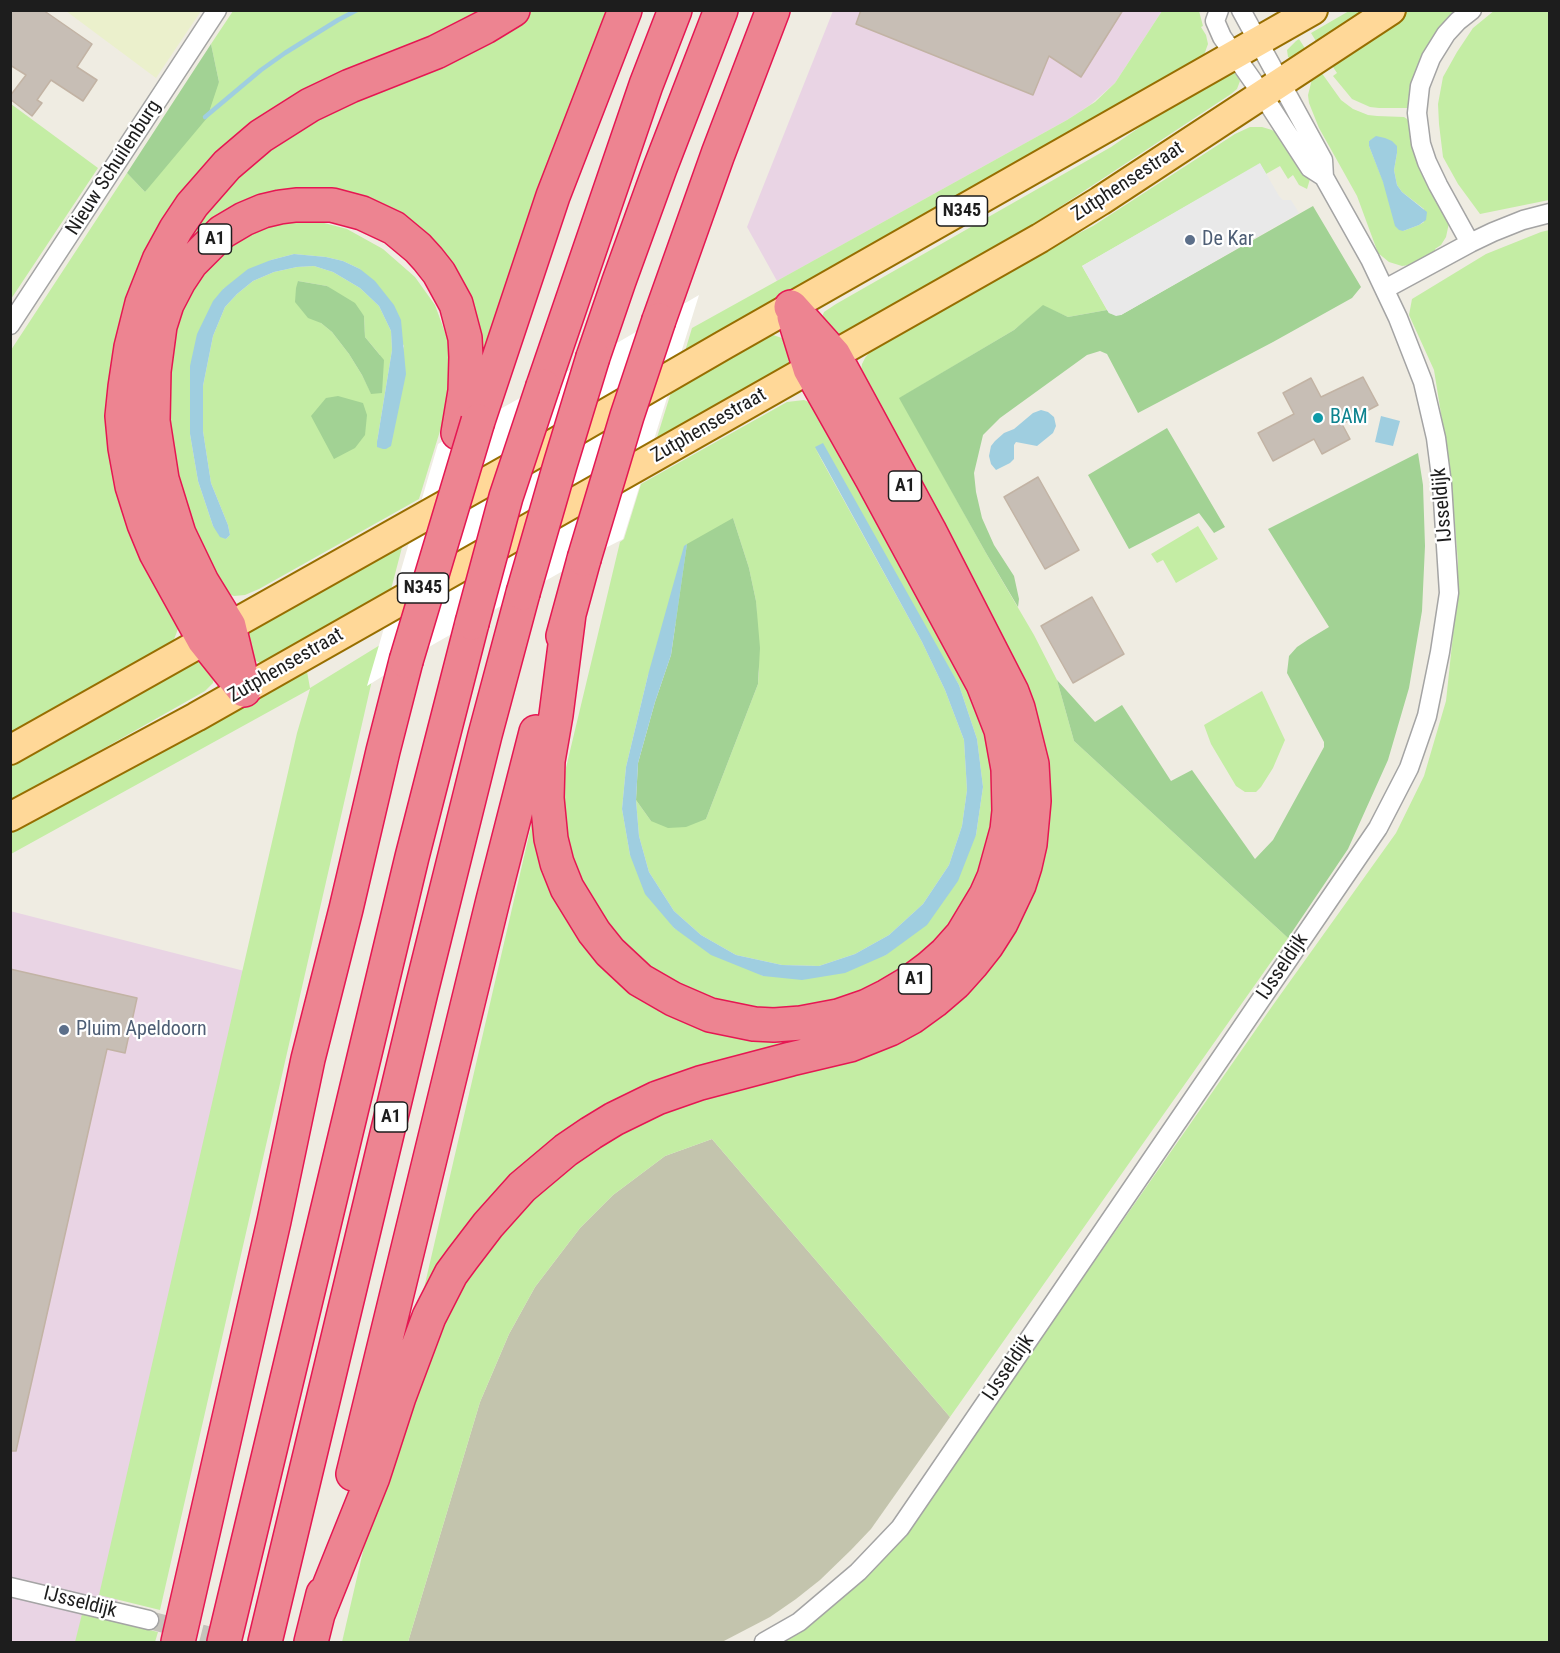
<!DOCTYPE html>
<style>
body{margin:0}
#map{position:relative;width:1560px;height:1653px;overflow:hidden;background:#efece2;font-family:"Roboto Condensed",sans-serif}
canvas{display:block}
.frame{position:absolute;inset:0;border:12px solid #1d1d1d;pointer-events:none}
</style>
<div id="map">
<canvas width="1560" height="1653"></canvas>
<div class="frame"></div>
</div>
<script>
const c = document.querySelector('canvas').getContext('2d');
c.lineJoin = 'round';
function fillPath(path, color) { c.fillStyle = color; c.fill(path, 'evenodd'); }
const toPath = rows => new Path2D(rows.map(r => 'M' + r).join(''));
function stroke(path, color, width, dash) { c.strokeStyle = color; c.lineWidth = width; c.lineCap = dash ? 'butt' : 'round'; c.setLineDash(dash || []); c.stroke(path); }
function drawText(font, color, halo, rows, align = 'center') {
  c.font = font + ' "Roboto Condensed",sans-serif'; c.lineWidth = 4.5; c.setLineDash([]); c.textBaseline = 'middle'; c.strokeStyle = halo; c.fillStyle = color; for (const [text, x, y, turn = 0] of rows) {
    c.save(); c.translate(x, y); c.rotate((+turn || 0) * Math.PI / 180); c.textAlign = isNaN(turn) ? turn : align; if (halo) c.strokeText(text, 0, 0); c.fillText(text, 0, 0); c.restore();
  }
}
const industrial = toPath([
 [833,11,1162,11,1115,83,1090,105,1067,120,777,281,747,227],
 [10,911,260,975,108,1642,11,1642]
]);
const construction = toPath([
 [712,1139,950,1417,871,1529,851,1550,820,1580,796,1599,770,1617,722,1642,408,1642,480,1402,509,1334,535,1287,580,1228,613,1195,665,1156]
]);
const farmland = toPath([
 [66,11,201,11,156,78]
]);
const grass = toPath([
 [1495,10,1549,11,1549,200,1480,214,1458,184,1443,157,1439,124,1438,104,1443,77,1457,52,1473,28],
 [233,11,485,11,455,28,297,95,145,257,178,629,173,642,11,740,11,350,127,173,145,192,219,82,211,44],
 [520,11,608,11,527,226,477,371,464,292,332,197,184,256,175,243,257,148],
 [1162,11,1199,11,1203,26,1201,27,1206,35,1208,44,1204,55,1199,61,683,358,692,328,1067,120,1095,102,1115,83],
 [1349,11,1373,11,1319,46,1311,33],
 [1405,11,1459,11,1443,25,1432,40,1422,56,1415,74,1409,106,1407,108,1379,108,1370,107,1352,99,1333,76,1337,73,1329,61],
 [1299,39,1308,53,1294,60,1288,57,1287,50,1296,41],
 [1230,71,1235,73,1240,81,1237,89,1231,94,987,255,840,338,822,317,824,312,836,304,1111,147,1188,94],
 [1321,72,1341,100,1353,109,1368,115,1377,116,1404,117,1410,121,1449,223,1446,237,1441,245,1435,249,1436,251,1410,265,1402,266,1389,262,1378,253,1357,196,1319,128,1309,103,1308,95,1312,79],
 [1375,138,1397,153,1394,170,1397,185,1402,192,1424,209,1424,222,1419,225,1403,231,1369,146,1369,141],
 [11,104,98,168,11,299],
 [1250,127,1262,127,1272,130,1281,136,1310,179,1307,189,1299,185,1293,175,1288,179,1280,166,1266,174,1260,164,1082,266,1107,310,1068,317,1043,306,1014,330,900,398,986,553,1034,635,1057,680,1074,741,1288,938,950,1417,712,1139,665,1156,613,1195,580,1228,535,1287,509,1334,480,1402,408,1642,342,1642,536,805,564,776,620,542,624,539,641,484,787,402,804,400,818,406,860,376,862,364,865,358,878,342,1028,259,1093,226,1235,134],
 [815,448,959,685,977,739,983,787,976,835,886,955,763,976,674,928,630,855,622,809,626,767,648,675,733,518,749,568,756,601,759,672,758,684,706,819,651,821,636,800,639,836,649,872,674,911,701,935,736,955,782,965,819,966,855,954,889,935,923,904,949,865,962,826,967,790,964,740,945,690,922,642],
 [309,219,347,229,383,249,415,277,435,305,447,338,455,373,448,405,419,499,259,589,245,595,234,596,226,593,207,577,169,444,170,348,181,305,211,258,264,221],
 [294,254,326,257,343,261,360,269,404,346,377,442,392,350,391,331,379,306,360,288,333,272,314,266,297,267,274,272,253,281,237,294,225,307,213,336,203,386,203,431,211,483,228,525,230,535,226,539,213,526,198,481,190,434,223,289,271,260],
 [298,281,327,286,364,316,365,337,380,355,371,393,362,375,349,354,332,332,321,323],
 [1549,230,1549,1642,783,1642,809,1625,837,1603,876,1568,906,1532,1273,1005,1396,833,1424,776,1446,701,1453,635,1458,562,1451,476,1434,370,1409,315,1412,299,1486,254,1541,232],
 [770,334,782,338,788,344,791,358,789,366,654,447,673,386],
 [1198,526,1218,559,1176,583,1163,560,1157,563,1151,554],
 [405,536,389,597,265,664,252,660,246,632],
 [380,645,160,1610,99,1595,297,733,310,689,11,854,10,824,306,666,310,688],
 [195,659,203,660,214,678,213,683,205,691,69,768,11,808,10,762],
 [1262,691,1285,740,1273,768,1261,787,1256,792,1245,792,1236,786,1211,744,1204,725],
 [82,1614,158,1632,155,1642,75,1642]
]);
const forest = toPath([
 [211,44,219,82,207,118,145,192,127,173],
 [1313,206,1361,287,1352,298,1273,342,1138,413,1107,354,1100,351,1087,355,1000,418,983,435,974,473,976,492,982,518,994,545,1014,576,1019,599,1018,607,986,553,899,398,1014,330,1043,305,1068,317,1107,310,1109,313,1121,315],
 [298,281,327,286,355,303,364,316,365,337,384,360,382,393,371,394,362,375,349,354,332,332,321,323,308,318,295,302,296,288],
 [338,396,363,403,367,415,365,435,355,448,334,459,311,416,326,398],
 [1167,428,1225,527,1214,533,1199,513,1129,549,1088,475],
 [1418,453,1423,485,1425,546,1422,611,1409,688,1388,760,1348,849,1288,938,1074,741,1057,680,1095,722,1122,705,1171,781,1192,770,1255,859,1273,840,1324,747,1324,742,1287,673,1289,656,1297,647,1309,639,1329,627,1268,529],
 [733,518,749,568,756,601,760,648,758,684,706,819,686,827,668,828,651,821,636,800,638,763,655,702,671,655,687,544]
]);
const parking = toPath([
 [1260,163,1279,196,1283,200,1291,200,1299,213,1121,315,1116,316,1109,313,1082,266]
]);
const water = toPath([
 [1376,136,1385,138,1392,141,1397,146,1397,153,1394,170,1397,185,1402,192,1427,212,1426,220,1419,225,1403,231,1399,230,1395,226,1383,182,1369,146,1369,141],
 [294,254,326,257,343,261,360,269,375,281,394,305,401,320,406,374,391,446,386,449,383,449,377,447,377,442,392,350,391,331,379,306,360,288,333,272,314,266,297,267,274,272,253,281,237,294,225,307,213,336,203,386,203,431,211,483,228,525,230,535,226,539,220,537,213,526,198,481,190,434,190,366,197,334,213,301,223,289,248,269,271,260],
 [1041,410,1048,412,1054,417,1056,426,1053,433,1037,446,1016,442,1014,445,1014,459,1010,463,996,470,991,464,989,456,991,446,995,441,1004,433,1014,429,1033,413],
 [1381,416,1400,421,1393,446,1375,442],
 [823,443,959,685,977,739,983,787,976,835,958,881,927,925,886,955,845,973,802,980,763,976,711,955,674,928,645,894,630,855,622,809,626,767,648,675,684,546,687,544,671,655,655,702,638,763,636,800,639,836,649,872,674,911,701,935,736,955,782,965,819,966,855,954,889,935,923,904,949,865,962,826,967,790,964,740,945,690,922,642,815,447]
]);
const pier = toPath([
 [699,295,623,539,584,559,434,644,367,686,438,444,593,357]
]);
const stream = toPath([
 [205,117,261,70,285,53,338,20,357,10]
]);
const building = toPath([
 [10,10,43,10,92,44,77,67,97,80,83,101,51,80,37,100,42,103,32,116,10,99,10,96,26,75,10,65,10,10],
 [861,10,1123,10,1081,77,1049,56,1033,95,856,24,861,10],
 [1363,377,1378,405,1342,424,1350,439,1322,454,1314,439,1273,461,1258,433,1294,414,1283,393,1311,378,1321,397,1363,377],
 [1038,477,1079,550,1045,569,1004,497,1038,477],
 [1092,597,1124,654,1073,683,1041,626,1092,597],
 [10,969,137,998,125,1053,107,1049,16,1451,10,1451,10,969]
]);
const minorTunnel = toPath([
 [149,1620,230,1641]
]);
const minor = toPath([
 [1241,10,1323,160,1324,177],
 [1470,243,1438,185,1427,162,1421,144,1417,113,1420,86,1431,58,1446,34,1458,21,1472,10],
 [1385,289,1470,243,1493,232,1523,220,1550,213],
 [10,325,217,10],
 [10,1587,149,1620],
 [764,1642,799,1622,858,1572,900,1528,1378,828,1409,768,1427,716,1440,652,1449,593,1442,484,1436,438,1423,382,1398,318,1370,259,1324,177,1310,168,1262,94,1222,37,1215,21,1219,10]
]);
const primary = toPath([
 [10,750,539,452,724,345,1313,10],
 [10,817,196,717,1040,238,1100,201,1391,10]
]);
const motorway = toPath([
 [659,320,718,154,773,10],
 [593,357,619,281,660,168,721,10],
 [543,386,646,85,675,10],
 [478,421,553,196,625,10],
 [569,614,556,715,548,761,547,798,551,839,557,863,567,888,594,932,610,952,640,980,673,999,710,1015,754,1024,774,1025,801,1023,838,1016,867,1006,887,996,909,983,929,968,946,953,962,935,986,895,994,877,1007,830,1009,811,1008,769,1001,730,983,684,872,479,810,369,794,317],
 [563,636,584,559],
 [242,680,229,626,202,582,179,534,162,479,153,421,154,371,160,326,167,304,179,281,191,263,222,232,244,219,263,211,280,207,296,205,332,205,362,213,394,228,418,248,428,259,439,273,456,304,465,338,466,357,465,391,458,433],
 [244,690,204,640,156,553,144,524,132,486,125,448,122,416,125,387,131,347,142,303,159,260,176,229,192,205,227,165,261,136,310,105,350,86,436,52,485,27,513,10],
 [353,1474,493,900,536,732],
 [318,1614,373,1477,399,1397,429,1317,451,1274,462,1259,488,1225,522,1187,566,1150,591,1133,614,1119,657,1098,700,1083,791,1059,850,1045,890,1029,912,1017,934,1001,955,983,972,964,987,945,1001,923,1019,885,1025,866,1030,844,1034,801,1032,764,1018,708,1012,692,929,530,834,355,791,307],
 [178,1642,274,1221,308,1059,346,909,383,751,406,661],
 [224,1642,412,857,472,623],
 [265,1642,421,992,485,735,523,593],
 [311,1642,323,1594]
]);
const motorwayBridge = toPath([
 [584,559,627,416,659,320],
 [523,593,560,465,593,357],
 [472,623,506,497,543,386],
 [406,661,478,421]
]);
const markers = [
 [1190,240,6,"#5c6f8a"],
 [1318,418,6,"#0f9aa8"],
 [64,1030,6,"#5c6f8a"]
];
const shields = [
 [962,211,51],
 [215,239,33],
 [905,486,33],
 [423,588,51],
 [915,979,33],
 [391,1117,33]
];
const shieldNames = [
 ["N345",962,211],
 ["A1",215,239],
 ["A1",905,486],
 ["N345",423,588],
 ["A1",915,979],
 ["A1",391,1117]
];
const streetNames = [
 ["Nieuw Schuilenburg",114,168,-57],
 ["Zutphensestraat",1128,182,-33],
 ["Zutphensestraat",709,426,-30],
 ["IJsseldijk",1443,505,-95],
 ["Zutphensestraat",286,666,-30],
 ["IJsseldijk",1283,967,-56],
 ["IJsseldijk",1009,1368,-56],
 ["IJsseldijk",80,1603,14]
];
const serviceNames = [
 ["De Kar",1202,240],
 ["Pluim Apeldoorn",76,1030]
];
const cultureNames = [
 ["BAM",1330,418]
];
fillPath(industrial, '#e9d4e4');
fillPath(construction, '#c3c4ad');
fillPath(farmland, '#ebf0cc');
fillPath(grass, '#c4eda4');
fillPath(forest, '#a2d294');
fillPath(parking, '#e9e9e9');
fillPath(water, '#9fcee0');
fillPath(pier, '#fff');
stroke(stream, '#9fcee0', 4.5);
fillPath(building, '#c7beb5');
stroke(building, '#c2b3a4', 1.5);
stroke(minorTunnel, '#c5c3bb', 18, [18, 9]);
stroke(minor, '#a4a4a4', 21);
stroke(primary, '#976e00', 32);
stroke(motorway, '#e51752', 36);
stroke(minor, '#fff', 18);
stroke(primary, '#ffd898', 28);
stroke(motorway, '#ed8491', 33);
stroke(motorwayBridge, '#e51752', 36, []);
stroke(motorwayBridge, '#ed8491', 33);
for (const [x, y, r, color] of markers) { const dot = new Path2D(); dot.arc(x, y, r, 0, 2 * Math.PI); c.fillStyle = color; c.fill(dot); stroke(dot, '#fff', 2); }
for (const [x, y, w] of shields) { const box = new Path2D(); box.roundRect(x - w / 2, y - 15, w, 30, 4.5); c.fillStyle = '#fff'; c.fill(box); stroke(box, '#1d1d1d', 1.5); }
drawText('bold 18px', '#1d1d1d', null, shieldNames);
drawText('20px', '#1d1d1d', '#fff', streetNames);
drawText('20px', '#4e5e75', '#fff', serviceNames, 'left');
drawText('20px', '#0d838f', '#fff', cultureNames, 'left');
</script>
